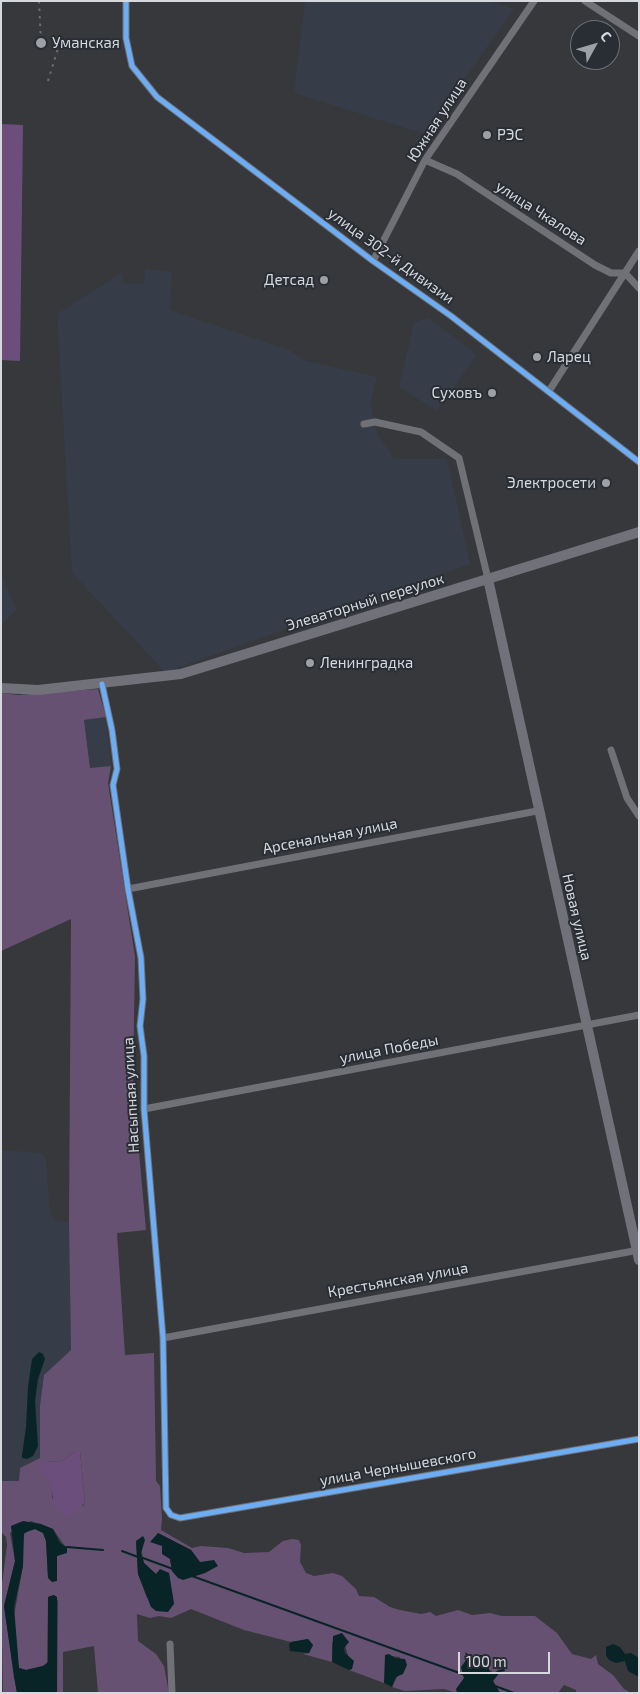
<!DOCTYPE html>
<meta charset="utf-8">
<style>
body{margin:0}
#map{position:relative;width:640px;height:1694px;overflow:hidden;background:#36383b;font-family:"Exo 2",sans-serif}
canvas{display:block}
.frame{position:absolute;inset:0;border:2px solid #d5d8dd;pointer-events:none}
.north{position:absolute;left:570px;top:20px;width:50px;height:50px;box-sizing:border-box;background:#292d34;border:1px solid #6e7178;border-radius:50%;rotate:51deg;font-size:14px;font-weight:700;line-height:20px;text-align:center;color:#d5d8dd}
.north::after{content:'';display:block;margin:auto;width:18px;height:22px;background:#9da0a4;clip-path:polygon(50% 0,100% 100%,50% 72%,0 100%)}
.scale{position:absolute;left:458px;top:1652px;width:92px;height:22px;box-sizing:border-box;border:2px solid #d5d8dd;border-top:0;padding-left:6px;font-size:15px;line-height:18px;white-space:nowrap;color:#d5d8dd;-webkit-text-stroke:4px #292d34;paint-order:stroke}
</style>
<div id="map">
<canvas width="640" height="1694"></canvas>
<div class="frame"></div>
<div class="north">С</div>
<div class="scale">100 m</div>
</div>
<script>
const c = document.querySelector('canvas').getContext('2d');
c.lineJoin = 'round';
function fillPath(path, color) { c.fillStyle = color; c.fill(path, 'evenodd'); }
const toPath = rows => new Path2D(rows.map(r => 'M' + r).join(''));
function stroke(path, color, width, dash) { c.strokeStyle = color; c.lineWidth = width; c.lineCap = dash ? 'butt' : 'round'; c.setLineDash(dash || []); c.stroke(path); }
function drawText(font, color, halo, rows, align = 'center') {
  c.font = font + ' "Exo 2",sans-serif'; c.lineWidth = 4; c.setLineDash([]); c.textBaseline = 'middle'; c.strokeStyle = halo; c.fillStyle = color; for (const [text, x, y, turn = 0] of rows) {
    c.save(); c.translate(x, y); c.rotate((+turn || 0) * Math.PI / 180); c.textAlign = isNaN(turn) ? turn : align; if (halo) c.strokeText(text, 0, 0); c.fillText(text, 0, 0); c.restore();
  }
}
const built = toPath([
 [305,1,487,1,514,9,425,134,294,93],
 [145,269,172,272,170,310,289,350,303,360,377,377,370,404,378,435,394,459,447,459,470,564,165,672,72,573,57,314,123,272,123,283,144,284],
 [429,318,477,355,437,411,399,387,414,323],
 [1,575,17,609,1,625],
 [106,717,111,766,90,768,84,720],
 [1,1150,42,1153,46,1159,50,1214,56,1221,69,1222,71,1350,44,1375,40,1406,40,1458,20,1468,19,1481,1,1481]
]);
const green = toPath([
 [98,689,106,717,84,720,90,768,111,766,108,783,135,957,133,1084,146,1230,117,1233,125,1355,154,1353,156,1481,160,1486,162,1519,161,1530,192,1548,201,1546,228,1548,244,1553,269,1552,283,1541,292,1539,299,1540,301,1545,300,1562,306,1573,314,1576,333,1573,342,1576,356,1589,359,1596,374,1597,390,1607,400,1610,421,1614,430,1612,436,1616,458,1610,472,1615,490,1613,502,1616,535,1616,557,1633,572,1654,591,1659,596,1655,598,1664,613,1675,624,1689,631,1693,576,1693,576,1690,564,1685,558,1693,500,1693,493,1681,500,1672,500,1668,494,1673,487,1668,486,1659,466,1656,466,1663,461,1667,464,1678,457,1689,457,1693,444,1689,405,1691,392,1687,398,1675,400,1657,391,1656,384,1683,349,1670,352,1669,345,1645,332,1642,332,1662,303,1654,309,1653,313,1645,308,1639,291,1642,244,1630,191,1609,171,1618,159,1616,150,1618,137,1614,138,1641,156,1654,164,1666,169,1693,98,1693,94,1646,63,1652,63,1693,57,1693,58,1601,53,1595,48,1597,47,1665,26,1670,19,1668,18,1665,14,1616,23,1566,22,1536,29,1530,35,1529,43,1533,46,1541,48,1578,57,1556,64,1545,53,1529,31,1521,10,1533,15,1561,4,1606,17,1693,3,1693,1,1592,7,1545,6,1537,1,1532,1,1481,19,1481,20,1468,40,1458,40,1406,44,1375,71,1350,69,1222,71,919,1,951,1,693,19,695],
 [77,1451,80,1451,85,1503,83,1506,52,1498,53,1490,46,1461,60,1462],
 [158,1533,191,1550,200,1562,209,1562,205,1573,198,1575,172,1571,170,1559],
 [136,1542,141,1548,144,1563,156,1574,159,1572,169,1573,174,1604,147,1598,138,1574]
]);
const forest = toPath([
 [1,124,23,125,20,361,1,360],
 [77,1451,80,1451,85,1503,71,1516,65,1517,54,1504,51,1484,41,1471,41,1466,46,1461,60,1462]
]);
const water = toPath([
 [39,1352,43,1354,45,1359,38,1379,35,1401,38,1446,33,1456,27,1459,22,1458,22,1455,26,1427,28,1387,32,1359],
 [23,1521,41,1524,53,1529,60,1543,67,1547,67,1553,57,1556,57,1581,52,1582,48,1578,46,1541,43,1533,35,1529,24,1533,23,1566,14,1607,19,1668,26,1670,43,1666,48,1662,48,1597,54,1595,57,1597,57,1693,17,1693,14,1677,4,1606,15,1561,11,1526],
 [158,1533,191,1550,200,1562,214,1560,218,1566,205,1573,183,1580,178,1578,172,1571,170,1559,162,1554,162,1546,150,1542],
 [143,1536,145,1540,141,1553,144,1563,156,1574,160,1569,169,1573,174,1604,168,1612,156,1611,151,1607,138,1574,136,1541],
 [342,1633,349,1642,344,1648,345,1653,354,1661,352,1669,349,1670,332,1662,333,1636],
 [308,1639,313,1645,309,1653,290,1651,289,1644,291,1642],
 [613,1644,620,1647,625,1654,631,1653,639,1658,639,1677,628,1671,625,1661,616,1663,609,1660,606,1655,606,1647],
 [465,1652,473,1658,476,1655,484,1655,490,1672,494,1673,504,1668,505,1671,500,1672,493,1681,500,1693,457,1693,456,1689,464,1678,461,1667,467,1659],
 [389,1654,395,1658,405,1659,407,1665,403,1674,396,1677,392,1687,384,1683,385,1655]
]);
const stream = toPath([
 [67,1547,103,1550],
 [122,1551,138,1557],
 [143,1558,173,1569],
 [192,1576,465,1675],
 [495,1686,514,1693]
]);
const street = toPath([
 [126,1,126,38,132,66,157,97,373,261,451,316,639,462],
 [585,1,639,36],
 [425,160,457,174,595,265,611,273,625,273,639,288],
 [373,261,425,160,534,1],
 [549,391,639,251],
 [364,424,375,422,421,432,459,458,488,579],
 [102,684,112,730,117,769,113,785,128,889,141,958,143,999,140,1026,144,1056,144,1109,163,1338,166,1508,171,1515,180,1518,639,1439],
 [611,750,627,798,639,816],
 [128,889,537,811],
 [144,1109,639,1015],
 [163,1338,639,1250],
 [170,1644,172,1693]
]);
const primary = toPath([
 [488,579,639,1260],
 [1,688,38,690,181,674,639,532]
]);
const rail = toPath([
 [39,1,41,43],
 [48,81,59,45]
]);
const cycleway = toPath([
 [126,1,126,38,132,66,157,97,373,261,451,316,639,462],
 [102,684,112,730,117,769,113,785,128,889,141,958,143,999,140,1026,144,1056,144,1109,163,1338,166,1508,171,1515,180,1518,639,1439]
]);
const markers = [
 [41,43,6,"#9da0a4"],
 [487,135,5,"#9da0a4"],
 [324,280,5,"#9da0a4"],
 [537,357,5,"#9da0a4"],
 [492,393,5,"#9da0a4"],
 [606,483,5,"#9da0a4"],
 [310,663,5,"#9da0a4"]
];
const poiNames = [
 ["Уманская",52,43],
 ["РЭС",497,135],
 ["Детсад",314,280,"right"],
 ["Ларец",547,357],
 ["Суховъ",482,393,"right"],
 ["Электросети",596,483,"right"],
 ["Ленинградка",320,663]
];
const streetNames = [
 ["Южная улица",437,120,-57],
 ["улица Чкалова",541,213,33],
 ["улица 302-й Дивизии",391,256,36],
 ["Элеваторный переулок",365,602,-17],
 ["Арсенальная улица",330,836,-11],
 ["Новая улица",577,917,77],
 ["улица Победы",389,1049,-11],
 ["Насыпная улица",131,1095,-93],
 ["Крестьянская улица",398,1280,-10],
 ["улица Чернышевского",398,1467,-10]
];
fillPath(built, '#363d48');
fillPath(green, '#675172');
fillPath(forest, '#6c4e7c');
fillPath(water, '#082427');
stroke(stream, '#082427', 2);
stroke(street, '#707077', 7);
stroke(primary, '#707179', 10);
stroke(rail, '#6c6d72', 2, [2.5, 5]);
stroke(cycleway, '#6dadf4', 5);
for (const [x, y, r, color] of markers) { const dot = new Path2D(); dot.arc(x, y, r, 0, 2 * Math.PI); c.fillStyle = color; c.fill(dot); stroke(dot, '#292d34', 2); }
drawText('15px', '#d5d8dd', '#292d34', poiNames, 'left');
drawText('15px', '#d5d8dd', '#292d34', streetNames);
</script>
